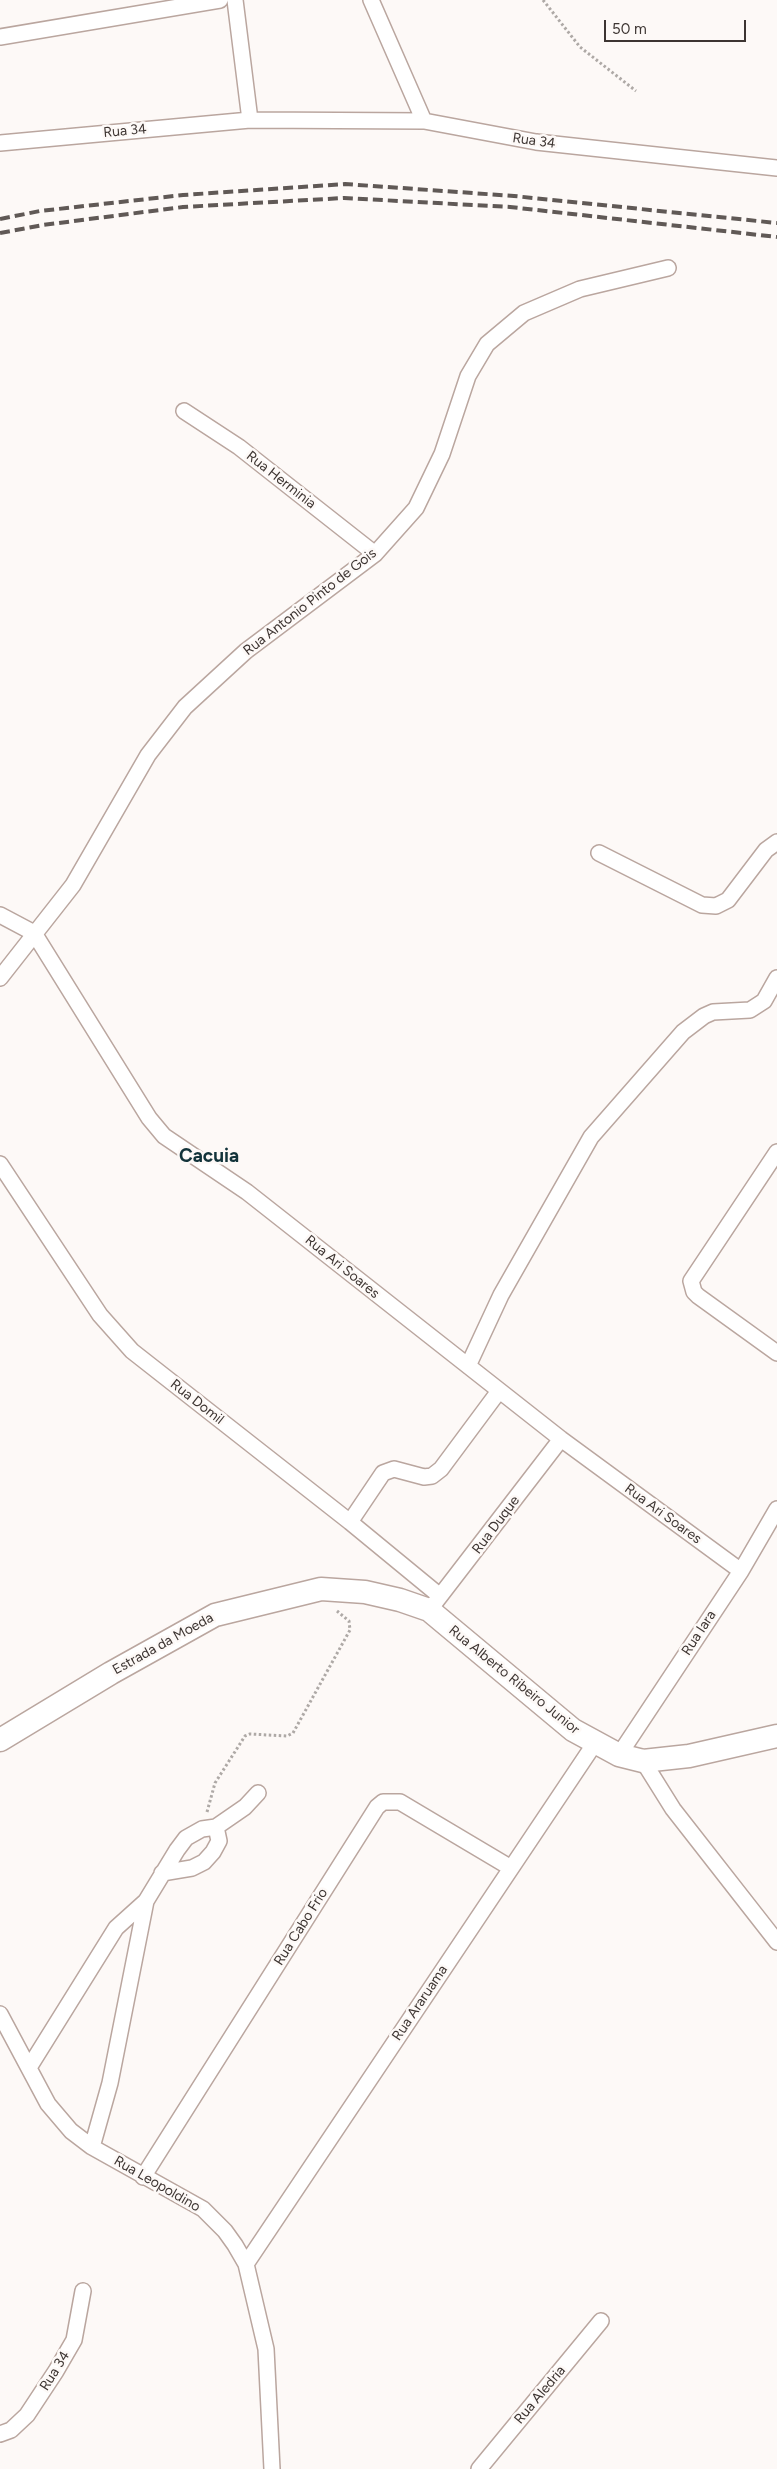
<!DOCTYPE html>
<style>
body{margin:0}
#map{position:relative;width:777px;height:2469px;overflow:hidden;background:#fdf9f7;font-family:Figtree,sans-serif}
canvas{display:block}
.scale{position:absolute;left:604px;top:20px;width:142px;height:22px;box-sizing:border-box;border:2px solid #3d3532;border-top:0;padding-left:6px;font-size:15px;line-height:18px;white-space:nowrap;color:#3d3532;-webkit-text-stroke:4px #fdf9f7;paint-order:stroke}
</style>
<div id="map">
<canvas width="777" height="2469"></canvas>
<div class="scale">50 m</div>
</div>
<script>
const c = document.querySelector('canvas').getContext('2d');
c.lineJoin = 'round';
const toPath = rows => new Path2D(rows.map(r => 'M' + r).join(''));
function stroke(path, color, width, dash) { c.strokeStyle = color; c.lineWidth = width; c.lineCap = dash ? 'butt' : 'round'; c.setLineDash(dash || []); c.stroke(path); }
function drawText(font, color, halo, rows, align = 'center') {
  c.font = font + ' Figtree,sans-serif'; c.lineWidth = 5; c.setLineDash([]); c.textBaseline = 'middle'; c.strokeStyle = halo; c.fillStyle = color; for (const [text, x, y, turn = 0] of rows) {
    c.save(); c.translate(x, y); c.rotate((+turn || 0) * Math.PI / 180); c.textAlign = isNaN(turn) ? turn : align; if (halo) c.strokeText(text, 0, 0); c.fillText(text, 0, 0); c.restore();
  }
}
const path = toPath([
 [543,0,580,47,636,91],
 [207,1812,215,1783,245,1736,250,1734,287,1736,293,1733,350,1630,349,1621,337,1611]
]);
const minor = toPath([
 [235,0,250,120],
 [371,0,424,121,536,142,777,168],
 [0,37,220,0],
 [0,143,250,120,424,121],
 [184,411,239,447,375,554],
 [599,853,702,905,716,906,728,900,766,850,777,842],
 [0,915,34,933,149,1118,164,1136,247,1192,561,1439,741,1571],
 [0,978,73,885,148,755,185,707,246,651,375,554,416,508,442,454,468,376,487,344,524,313,580,289,668,268],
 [777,1152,691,1281,694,1292,698,1296,777,1353],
 [0,1164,100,1315,132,1351,350,1522,440,1596],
 [468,1366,501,1295,591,1137,683,1032,704,1016,713,1012,750,1010,764,1001,777,978],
 [350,1522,383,1473,394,1469,424,1477,432,1476,441,1469,499,1391],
 [434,1604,561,1439],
 [619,1755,741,1571,777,1509],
 [643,1761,673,1809,777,1942],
 [162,1873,192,1868,204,1862,213,1852,219,1841,216,1827,245,1807,258,1793],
 [0,2014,48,2104,71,2131,92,2147,203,2209,225,2231,235,2245,246,2264,266,2349,272,2469],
 [30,2066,116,1928,146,1901],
 [92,2147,110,2083,146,1901,177,1850,186,1838,202,1829,216,1827],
 [143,2177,377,1807,383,1802,400,1802,511,1868],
 [246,2264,595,1743],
 [0,2434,11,2430,27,2415,56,2371,74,2340,83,2291],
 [479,2469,601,2321]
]);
const secondary = toPath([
 [0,1740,111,1673,215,1615,321,1589,365,1592,400,1600,429,1610,573,1730,619,1755,643,1761,689,1756,777,1736]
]);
const rail = toPath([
 [0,219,40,211,183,195,345,184,514,196,777,223],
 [0,233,43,225,183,207,344,198,510,207,777,237]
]);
const streetNames = [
 ["Rua 34",125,131,-5],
 ["Rua 34",534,141,8],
 ["Rua Herminia",281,480,38],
 ["Rua Antonio Pinto de Gois",310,602,-38],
 ["Rua Ari Soares",342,1267,39],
 ["Rua Domil",197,1402,38],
 ["Rua Ari Soares",663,1514,36],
 ["Rua Duque",496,1525,-53],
 ["Rua Iara",699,1633,-57],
 ["Estrada da Moeda",163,1644,-29],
 ["Rua Alberto Ribeiro Junior",514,1680,39],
 ["Rua Cabo Frio",301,1927,-58],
 ["Rua Araruama",420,2003,-56],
 ["Rua Leopoldino",157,2184,30],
 ["Rua 34",55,2371,-58],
 ["Rua Aledria",540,2395,-50]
];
const districtNames = [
 ["Cacuia",209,1156]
];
stroke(minor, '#baa69f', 18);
stroke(secondary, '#baa69f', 25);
stroke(path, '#aea9a6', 3, [2.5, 2.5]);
stroke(minor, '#fff', 15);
stroke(secondary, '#fff', 22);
stroke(rail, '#605956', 4, [10, 5]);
drawText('14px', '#3d3532', '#fdf9f7', streetNames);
drawText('bold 19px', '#12333a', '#fdf9f7', districtNames);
</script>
